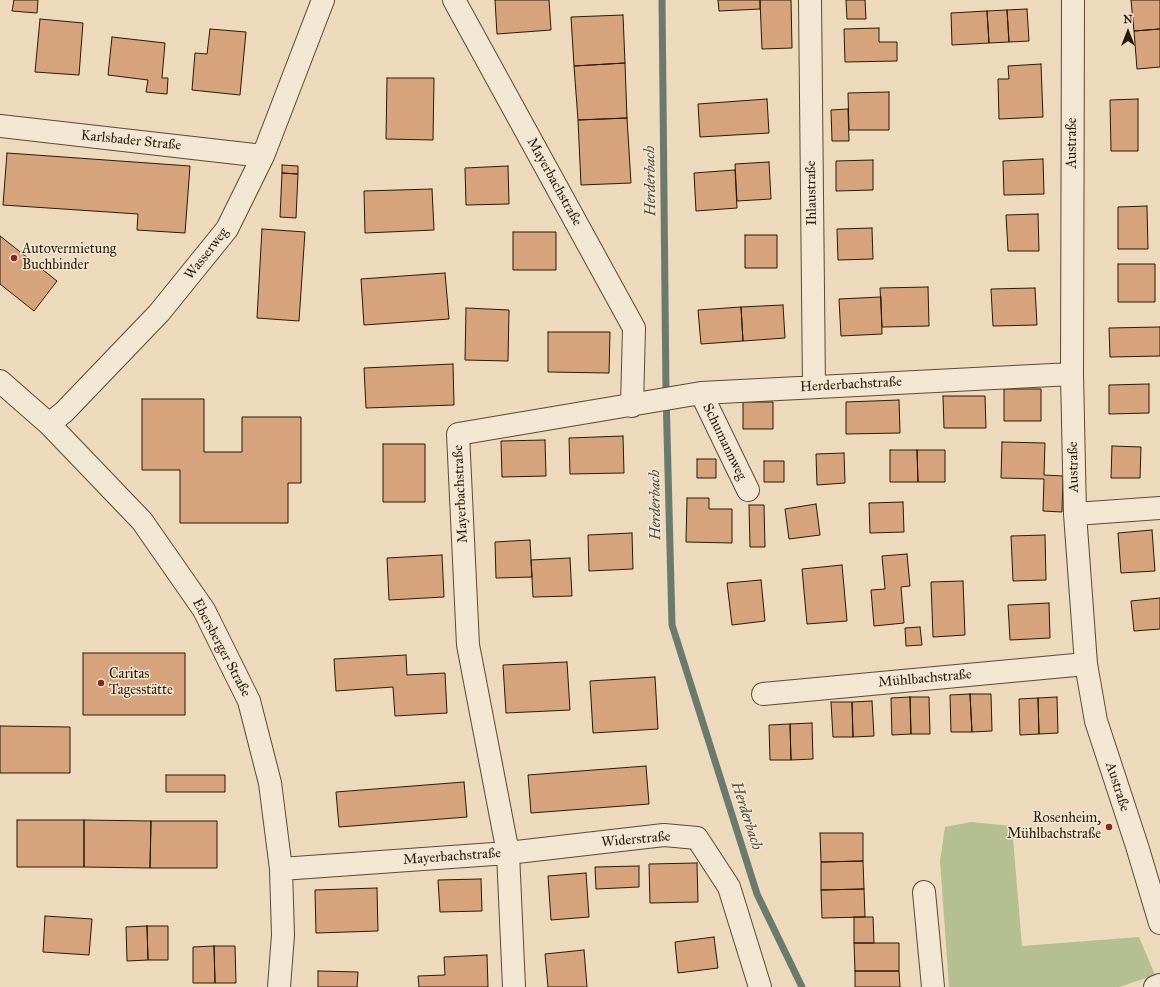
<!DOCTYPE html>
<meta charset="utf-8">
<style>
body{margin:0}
#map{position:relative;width:1160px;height:987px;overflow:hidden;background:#edd9bb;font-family:"IM FELL Great Primer",serif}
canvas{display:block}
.north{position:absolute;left:1108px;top:12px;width:40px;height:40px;-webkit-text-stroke:3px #f3e6d3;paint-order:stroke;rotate:0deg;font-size:11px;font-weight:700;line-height:16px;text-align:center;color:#281a06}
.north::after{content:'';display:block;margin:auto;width:14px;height:18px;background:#281a06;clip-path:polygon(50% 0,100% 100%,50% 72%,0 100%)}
</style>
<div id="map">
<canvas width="1160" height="987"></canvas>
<div class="north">N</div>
</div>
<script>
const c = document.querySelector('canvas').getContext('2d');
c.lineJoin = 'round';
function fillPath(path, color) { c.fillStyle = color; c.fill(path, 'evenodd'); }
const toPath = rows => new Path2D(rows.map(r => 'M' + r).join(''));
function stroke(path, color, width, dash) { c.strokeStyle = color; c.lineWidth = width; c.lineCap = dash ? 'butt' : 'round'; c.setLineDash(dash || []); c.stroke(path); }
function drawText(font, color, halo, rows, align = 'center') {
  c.font = font + ' "IM FELL Great Primer",serif'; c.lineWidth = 3; c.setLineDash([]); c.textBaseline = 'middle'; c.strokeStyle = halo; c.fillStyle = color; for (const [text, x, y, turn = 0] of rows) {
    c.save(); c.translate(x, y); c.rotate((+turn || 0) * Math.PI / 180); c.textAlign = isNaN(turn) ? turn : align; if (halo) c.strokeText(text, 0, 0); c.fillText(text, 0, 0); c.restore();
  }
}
const green = toPath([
 [971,822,1012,826,1022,946,1139,937,1155,975,1119,987,949,987,940,861,945,827]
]);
const stream = toPath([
 [662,0,666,393,672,625,757,894,802,987]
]);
const building = toPath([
 [14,0,38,0,37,13,12,11,14,0],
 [495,0,549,0,551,30,497,34,495,0],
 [718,0,760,0,760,9,719,11,718,0],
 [760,0,791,0,792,48,762,49,760,0],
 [846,0,865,0,866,19,847,19,846,0],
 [1131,0,1160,0,1160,29,1134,31,1131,0],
 [1027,9,1029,41,1009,42,1007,10,1027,9],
 [1007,10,1009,42,989,43,987,11,1007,10],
 [987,11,989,43,952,45,951,13,987,11],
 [623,15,625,63,574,66,571,17,623,15],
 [40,19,83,23,79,75,35,72,40,19],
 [879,28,879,42,897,42,897,61,845,62,844,29,879,28],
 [210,29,246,32,240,95,192,90,195,53,207,54,210,29],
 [1160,29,1160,67,1137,69,1134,31,1160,29],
 [112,37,165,43,162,78,168,78,167,94,146,92,148,80,108,75,112,37],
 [625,63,627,118,578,120,574,66,625,63],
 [1041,64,1043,117,999,119,998,79,1009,79,1008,66,1041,64],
 [387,78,434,78,433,140,386,139,387,78],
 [889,92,889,130,849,130,848,93,889,92],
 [767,99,769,133,700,137,698,104,767,99],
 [1138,99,1138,151,1111,151,1110,100,1138,99],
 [848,109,849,141,832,141,831,110,848,109],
 [627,118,631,183,581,185,578,120,627,118],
 [7,153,190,166,185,233,137,230,138,214,3,205,7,153],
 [1043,159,1044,194,1004,195,1003,161,1043,159],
 [873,160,873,190,836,191,836,161,873,160],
 [769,162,771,199,737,201,735,164,769,162],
 [282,165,298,166,298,174,282,173,282,165],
 [508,166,509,204,466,205,465,168,508,166],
 [735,170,737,208,696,211,694,173,735,170],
 [282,173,298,174,296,218,280,217,282,173],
 [432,189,434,230,365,233,364,191,432,189],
 [1147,206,1148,249,1118,249,1118,207,1147,206],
 [1038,214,1039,251,1008,251,1006,215,1038,214],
 [872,228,873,259,838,260,837,229,872,228],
 [262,229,305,232,299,321,257,318,262,229],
 [513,232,556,232,556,270,513,270,513,232],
 [745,235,777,235,777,268,745,268,745,235],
 [0,236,57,281,34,311,0,284,0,236],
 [1118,264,1155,264,1155,302,1118,302,1118,264],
 [445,273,449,319,364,325,361,279,445,273],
 [928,287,929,326,882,327,880,288,928,287],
 [1035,288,1037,325,993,326,991,289,1035,288],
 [881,297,882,334,841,336,839,299,881,297],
 [783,305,785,338,743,341,741,307,783,305],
 [741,307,743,341,701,344,698,310,741,307],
 [466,308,509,310,508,361,465,360,466,308],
 [1160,327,1160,356,1110,357,1109,328,1160,327],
 [548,332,610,332,609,373,548,372,548,332],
 [453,364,454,405,366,408,364,368,453,364],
 [1149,384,1149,413,1109,414,1109,385,1149,384],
 [1004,389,1041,389,1041,421,1004,421,1004,389],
 [943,396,985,396,986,428,944,428,943,396],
 [142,399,204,399,204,452,242,452,242,417,301,417,301,483,288,483,288,523,180,523,180,470,142,470,142,399],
 [899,400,900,433,846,434,846,402,899,400],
 [743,402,773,402,773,429,743,429,743,402],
 [623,436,624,473,570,474,569,438,623,436],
 [545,440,546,476,502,477,501,441,545,440],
 [1002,442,1045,443,1044,475,1063,476,1062,512,1043,511,1044,479,1001,478,1002,442],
 [383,444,425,444,425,502,383,502,383,444],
 [1112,446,1141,447,1140,478,1111,478,1112,446],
 [890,450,917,450,918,482,890,482,890,450],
 [917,450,945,450,945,482,918,482,917,450],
 [844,453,845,483,817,485,816,454,844,453],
 [697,459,716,459,716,478,697,478,697,459],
 [764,461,784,461,784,482,764,482,764,461],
 [687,498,709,498,709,509,732,509,732,543,686,542,687,498],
 [903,502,904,532,870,533,869,503,903,502],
 [816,504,820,535,789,539,785,509,816,504],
 [749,505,764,505,765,547,750,547,749,505],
 [1152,530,1155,571,1121,573,1118,533,1152,530],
 [632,533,633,569,589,571,588,535,632,533],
 [1045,535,1046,580,1013,581,1011,536,1045,535],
 [530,540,532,577,496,578,495,542,530,540],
 [907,554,910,586,901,587,904,623,874,626,871,590,885,589,882,556,907,554],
 [442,555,444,597,389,600,387,558,442,555],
 [570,558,572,596,533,597,531,560,570,558],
 [842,565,847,621,807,624,802,569,842,565],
 [761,580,765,621,732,625,727,583,761,580],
 [963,581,965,635,933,637,931,582,963,581],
 [1160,598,1160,629,1134,631,1131,601,1160,598],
 [1049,603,1050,638,1010,640,1008,605,1049,603],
 [920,627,922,645,906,646,905,628,920,627],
 [83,653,185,653,185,715,83,715,83,653],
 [406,655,407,675,445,673,447,713,395,716,393,687,336,691,334,659,406,655],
 [567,662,570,710,506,713,503,665,567,662],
 [655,677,658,729,593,733,590,681,655,677],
 [970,694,972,732,951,732,950,695,970,694],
 [970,694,991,694,992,731,972,732,970,694],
 [910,697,911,734,892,735,891,698,910,697],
 [910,697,929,697,930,734,911,734,910,697],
 [1057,697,1058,733,1039,734,1038,698,1057,697],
 [1038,698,1039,734,1020,735,1019,699,1038,698],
 [872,701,874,736,853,737,852,702,872,701],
 [831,702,852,702,853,737,833,737,831,702],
 [812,723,813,759,791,760,790,724,812,723],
 [790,724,791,760,770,760,769,725,790,724],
 [0,726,70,727,70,773,0,773,0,726],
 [646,766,649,804,531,813,528,775,646,766],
 [166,775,225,775,225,792,166,792,166,775],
 [464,782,467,817,339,827,336,792,464,782],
 [17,820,84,820,84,867,17,867,17,820],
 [84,820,151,821,150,868,84,867,84,820],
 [151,821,217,821,217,868,150,868,151,821],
 [820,833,863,833,863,861,821,862,820,833],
 [863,861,864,889,821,890,821,862,863,861],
 [697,863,698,902,650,903,649,864,697,863],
 [639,866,639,887,596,889,595,867,639,866],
 [586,873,589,917,551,920,548,876,586,873],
 [481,879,482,911,440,912,438,880,481,879],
 [377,888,378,931,316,933,315,890,377,888],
 [864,889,865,917,822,918,821,890,864,889],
 [45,916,92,919,89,955,43,952,45,916],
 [854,917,873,917,874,943,854,943,854,917],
 [147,926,148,960,127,961,126,927,147,926],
 [147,926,168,926,168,960,148,960,147,926],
 [714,937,718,968,678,973,675,942,714,937],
 [854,943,899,943,899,971,855,971,854,943],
 [214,946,215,983,193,983,193,947,214,946],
 [214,946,235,946,236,983,215,983,214,946],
 [584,950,587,987,548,987,545,954,584,950],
 [487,955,488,987,419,987,418,976,445,975,444,957,487,955],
 [318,971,358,972,357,987,318,987,318,971],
 [855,971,899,971,900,987,855,987,855,971]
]);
const minor = toPath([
 [454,0,634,328,632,406],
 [810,0,814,387],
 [1073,0,1072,374,1075,514,1086,664,1096,721,1137,846,1160,923],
 [0,126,263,156],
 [0,381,49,424,142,521,204,610,249,701,270,783,281,869,283,935,279,987],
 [701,393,748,490],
 [49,424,64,412,159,313,227,229,263,156,323,0],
 [1075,514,1160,508],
 [763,694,1086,664],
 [281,869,508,853,664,835,697,838,729,887,760,987],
 [924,892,933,987],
 [514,987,508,853,468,645,458,434,701,393,1072,374],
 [1155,987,1160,985]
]);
const markers = [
 [14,258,4,"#8f2418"],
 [101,683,4,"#8f2418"],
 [1109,827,4,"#8f2418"]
];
const streetNames = [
 ["Karlsbader Straße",131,141,6],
 ["Austraße",1073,143,-90],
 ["Mayerbachstraße",554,182,61],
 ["Ihlaustraße",812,193,-91],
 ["Wasserweg",207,254,-52],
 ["Herderbachstraße",851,385,-3],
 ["Schumannweg",724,442,64],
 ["Austraße",1074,467,-91],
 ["Mayerbachstraße",461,494,-93],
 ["Ebersberger Straße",221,648,62],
 ["Mühlbachstraße",925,679,-5],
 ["Austraße",1117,787,72],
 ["Widerstraße",636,840,-5],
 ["Mayerbachstraße",452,857,-4]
];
const poiNames = [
 ["Autovermietung",22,250],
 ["Buchbinder",22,266],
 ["Caritas",109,675],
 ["Tagesstätte",109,691],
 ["Rosenheim,",1101,819,"right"],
 ["Mühlbachstraße",1101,835,"right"]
];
const waterNames = [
 ["Herderbach",651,181,-91],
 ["Herderbach",656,505,-91],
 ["Herderbach",746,816,72]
];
fillPath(green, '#b5c092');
stroke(stream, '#6c7a6e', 7);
fillPath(building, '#d7a37c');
stroke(building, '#281a06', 1);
stroke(minor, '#594a33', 24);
stroke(minor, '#f3e6d3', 22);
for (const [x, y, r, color] of markers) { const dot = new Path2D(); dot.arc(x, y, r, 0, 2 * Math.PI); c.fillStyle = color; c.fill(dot); stroke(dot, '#f3e6d3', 1.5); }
drawText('14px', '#281a06', '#f3e6d3', streetNames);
drawText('14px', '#281a06', '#f3e6d3', poiNames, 'left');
drawText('italic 15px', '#4a4a3a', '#f3e6d3', waterNames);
</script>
